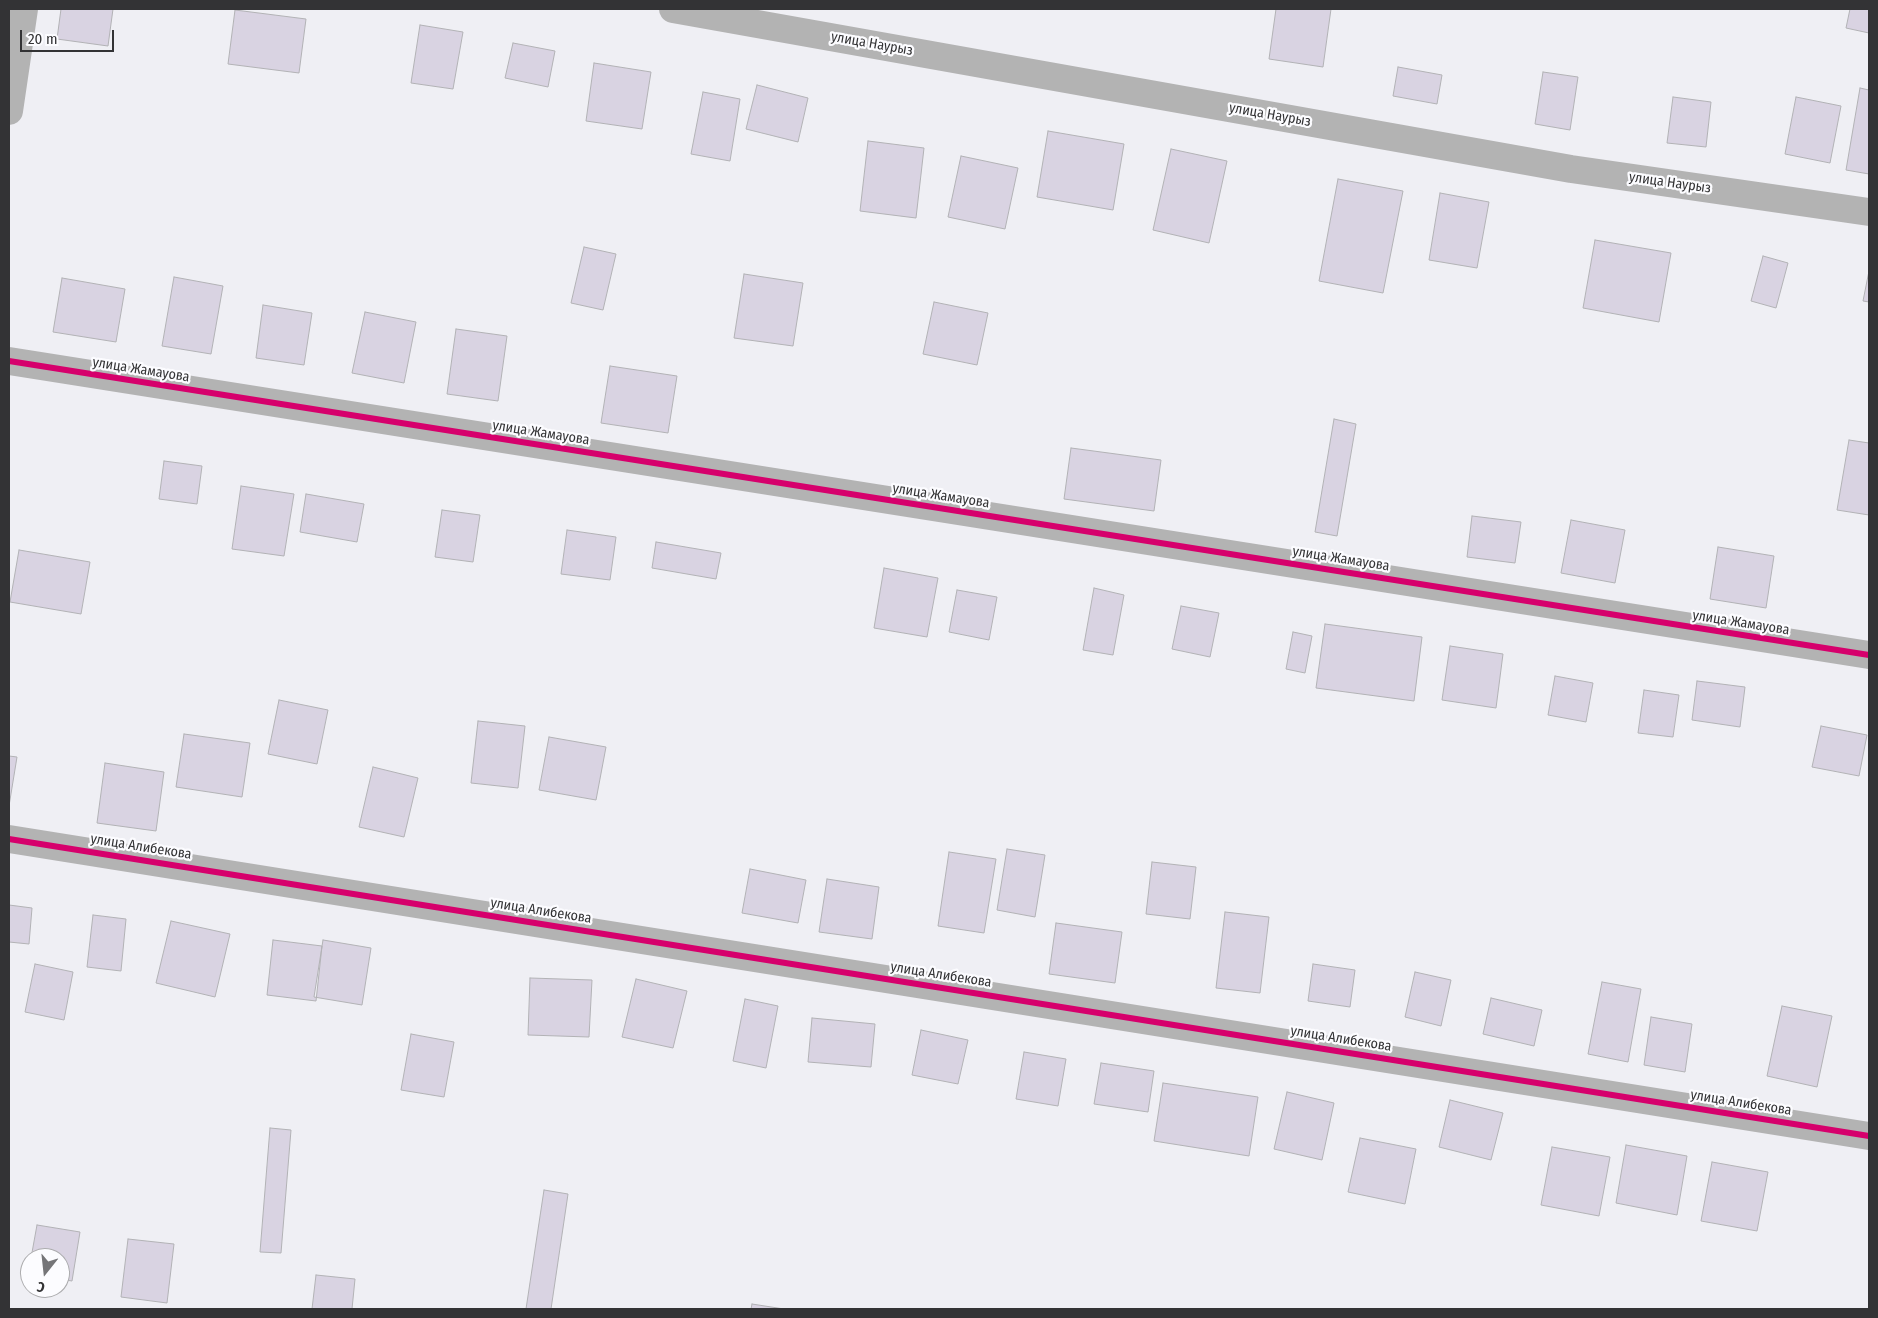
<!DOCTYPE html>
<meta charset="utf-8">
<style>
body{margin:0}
#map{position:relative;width:1878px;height:1318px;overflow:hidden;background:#efeff4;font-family:"Fira Sans Condensed",sans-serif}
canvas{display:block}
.frame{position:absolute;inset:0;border:10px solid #333335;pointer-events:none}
.north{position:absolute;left:20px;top:1248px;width:50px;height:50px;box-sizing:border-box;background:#fcfcff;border:1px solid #acacae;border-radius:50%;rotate:196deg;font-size:14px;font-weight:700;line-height:20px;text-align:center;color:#333335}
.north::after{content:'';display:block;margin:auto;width:18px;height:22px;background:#757578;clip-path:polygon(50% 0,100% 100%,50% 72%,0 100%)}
.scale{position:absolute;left:20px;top:30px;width:94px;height:22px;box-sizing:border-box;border:2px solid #333335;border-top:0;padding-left:6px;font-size:15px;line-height:18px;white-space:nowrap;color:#333335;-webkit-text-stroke:4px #fcfcff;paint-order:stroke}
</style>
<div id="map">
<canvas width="1878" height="1318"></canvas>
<div class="frame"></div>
<div class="north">С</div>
<div class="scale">20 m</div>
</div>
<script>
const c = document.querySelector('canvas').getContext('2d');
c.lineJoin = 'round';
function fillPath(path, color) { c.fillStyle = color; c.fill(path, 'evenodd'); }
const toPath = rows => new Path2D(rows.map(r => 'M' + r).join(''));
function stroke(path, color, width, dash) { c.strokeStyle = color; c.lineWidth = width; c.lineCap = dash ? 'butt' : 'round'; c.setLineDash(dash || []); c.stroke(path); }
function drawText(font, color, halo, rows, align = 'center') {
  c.font = font + ' "Fira Sans Condensed",sans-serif'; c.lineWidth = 4.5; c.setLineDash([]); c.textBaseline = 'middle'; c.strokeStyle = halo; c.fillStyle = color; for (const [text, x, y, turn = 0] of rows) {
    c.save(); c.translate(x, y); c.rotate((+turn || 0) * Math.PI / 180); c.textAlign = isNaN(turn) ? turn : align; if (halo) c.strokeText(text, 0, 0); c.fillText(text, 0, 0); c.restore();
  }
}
const building = toPath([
 [61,9,113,9,108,46,57,39,61,9],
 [1276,9,1331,9,1323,67,1269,59,1276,9],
 [1850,9,1869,9,1869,33,1846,28,1850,9],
 [235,10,306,19,299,73,228,64,235,10],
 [420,25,463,32,453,89,411,83,420,25],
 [513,43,555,51,548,87,505,78,513,43],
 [594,63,651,72,642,129,586,121,594,63],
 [1398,67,1442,75,1437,104,1393,96,1398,67],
 [1543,72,1578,77,1570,130,1535,124,1543,72],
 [757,85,808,98,798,142,746,129,757,85],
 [1860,88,1869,90,1869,174,1846,170,1860,88],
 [703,92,740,99,730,161,691,154,703,92],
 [1673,97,1711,102,1706,147,1667,143,1673,97],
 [1796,97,1841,106,1830,163,1785,154,1796,97],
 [1048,131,1124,144,1113,210,1037,197,1048,131],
 [868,141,924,148,916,218,860,211,868,141],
 [1171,149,1227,161,1209,243,1153,230,1171,149],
 [961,156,1018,168,1005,229,948,217,961,156],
 [1338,179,1403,191,1383,293,1319,281,1338,179],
 [1440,193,1489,202,1477,268,1429,260,1440,193],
 [1595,240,1671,253,1659,322,1583,308,1595,240],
 [584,247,616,254,603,310,571,303,584,247],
 [1763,256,1788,263,1776,308,1751,301,1763,256],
 [1869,271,1869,302,1863,301,1869,271],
 [744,274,803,283,793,346,734,338,744,274],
 [174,277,223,286,211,354,162,346,174,277],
 [62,278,125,289,116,342,53,332,62,278],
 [934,302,988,313,977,365,923,354,934,302],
 [263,305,312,313,304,365,256,358,263,305],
 [365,312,416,322,404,383,352,373,365,312],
 [456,329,507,336,498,401,447,394,456,329],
 [610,366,677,376,668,433,601,423,610,366],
 [1334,419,1356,424,1337,536,1315,532,1334,419],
 [1849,440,1869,443,1869,515,1837,510,1849,440],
 [1071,448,1161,460,1154,511,1064,499,1071,448],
 [164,461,202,466,197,504,159,499,164,461],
 [241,486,294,494,284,556,232,549,241,486],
 [306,494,364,504,357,542,300,532,306,494],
 [442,510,480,515,473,562,435,557,442,510],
 [1472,516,1521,522,1515,563,1467,557,1472,516],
 [1571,520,1625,530,1615,583,1561,573,1571,520],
 [567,530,616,537,610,580,561,574,567,530],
 [656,542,721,553,716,579,652,568,656,542],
 [1718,547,1774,556,1766,608,1710,599,1718,547],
 [19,550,90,562,81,614,10,602,19,550],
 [884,568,938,578,927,637,874,628,884,568],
 [1094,588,1124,595,1113,655,1083,650,1094,588],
 [957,590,997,597,989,640,949,632,957,590],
 [1181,606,1219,613,1210,657,1172,649,1181,606],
 [1325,624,1422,637,1414,701,1316,688,1325,624],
 [1293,632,1312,636,1305,673,1286,669,1293,632],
 [1450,646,1503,654,1496,708,1442,700,1450,646],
 [1555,676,1593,683,1586,722,1548,715,1555,676],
 [1697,681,1745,687,1740,727,1692,720,1697,681],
 [1644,690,1679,695,1673,737,1638,733,1644,690],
 [279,700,328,710,317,764,268,754,279,700],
 [478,721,525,726,518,788,471,783,478,721],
 [1821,726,1867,735,1859,776,1812,767,1821,726],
 [184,734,250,743,242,797,176,787,184,734],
 [549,737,606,747,596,800,539,790,549,737],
 [9,756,17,757,9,806,9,756],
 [105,763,164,772,156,831,97,823,105,763],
 [373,767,418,778,404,837,359,827,373,767],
 [1007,849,1045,855,1035,917,997,910,1007,849],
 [949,852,996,859,984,933,938,926,949,852],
 [1152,862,1196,867,1190,919,1146,914,1152,862],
 [750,869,806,880,798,923,742,913,750,869],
 [827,879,879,887,872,939,819,932,827,879],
 [9,905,32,908,29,944,9,942,9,905],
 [1225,912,1269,917,1260,993,1216,988,1225,912],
 [93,915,126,919,121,971,87,967,93,915],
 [171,921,230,934,215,997,156,983,171,921],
 [1056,923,1122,932,1115,983,1049,974,1056,923],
 [273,940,322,946,316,1001,267,995,273,940],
 [323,940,371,948,362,1005,314,997,323,940],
 [35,964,73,972,64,1020,25,1012,35,964],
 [1313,964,1355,970,1350,1007,1308,1001,1313,964],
 [1415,972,1451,980,1441,1026,1405,1017,1415,972],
 [530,978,592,980,589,1037,528,1035,530,978],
 [636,979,687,991,673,1048,622,1037,636,979],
 [1602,982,1641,989,1628,1062,1588,1054,1602,982],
 [1491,998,1542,1010,1534,1046,1483,1034,1491,998],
 [745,999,778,1006,766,1068,733,1061,745,999],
 [1782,1006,1832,1016,1817,1087,1767,1076,1782,1006],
 [1651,1017,1692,1024,1685,1072,1644,1065,1651,1017],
 [812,1018,875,1024,871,1067,808,1062,812,1018],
 [921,1030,968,1040,958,1084,912,1075,921,1030],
 [411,1034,454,1042,444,1097,401,1090,411,1034],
 [1024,1052,1066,1059,1058,1106,1016,1099,1024,1052],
 [1101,1063,1154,1071,1148,1112,1094,1104,1101,1063],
 [1163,1083,1258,1097,1249,1156,1154,1141,1163,1083],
 [1287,1092,1334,1103,1322,1160,1274,1149,1287,1092],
 [1450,1100,1503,1113,1491,1160,1439,1147,1450,1100],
 [270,1128,291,1130,281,1253,260,1252,270,1128],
 [1360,1138,1416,1149,1405,1204,1348,1192,1360,1138],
 [1626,1145,1687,1156,1677,1215,1616,1203,1626,1145],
 [1552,1147,1610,1157,1599,1216,1541,1205,1552,1147],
 [1712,1162,1768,1172,1757,1231,1701,1221,1712,1162],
 [544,1190,568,1194,551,1309,526,1309,544,1190],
 [37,1225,80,1232,72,1281,60,1279,60,1258,31,1258,37,1225],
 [128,1239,174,1244,167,1303,121,1297,128,1239],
 [316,1275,355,1279,352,1309,312,1309,316,1275],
 [752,1304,784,1309,751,1309,752,1304]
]);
const minor = toPath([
 [673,9,1571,169,1869,212],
 [9,111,24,9],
 [9,361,1869,655],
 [9,839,1869,1136]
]);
const cycleway = toPath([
 [9,361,1869,655],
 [9,839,1869,1136]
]);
const streetNames = [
 ["улица Наурыз",872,44,10],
 ["улица Наурыз",1270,115,10],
 ["улица Наурыз",1670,183,8],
 ["улица Жамауова",141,370,9],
 ["улица Жамауова",541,433,9],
 ["улица Жамауова",941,496,9],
 ["улица Жамауова",1341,559,9],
 ["улица Жамауова",1741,623,9],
 ["улица Алибекова",141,847,9],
 ["улица Алибекова",541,911,9],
 ["улица Алибекова",941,975,9],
 ["улица Алибекова",1341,1039,9],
 ["улица Алибекова",1741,1103,9]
];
fillPath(building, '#d9d3e2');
stroke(building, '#b2b2b5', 1);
stroke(minor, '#b3b3b3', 28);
stroke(cycleway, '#d6006c', 6);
drawText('14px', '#333335', '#fcfcff', streetNames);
</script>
